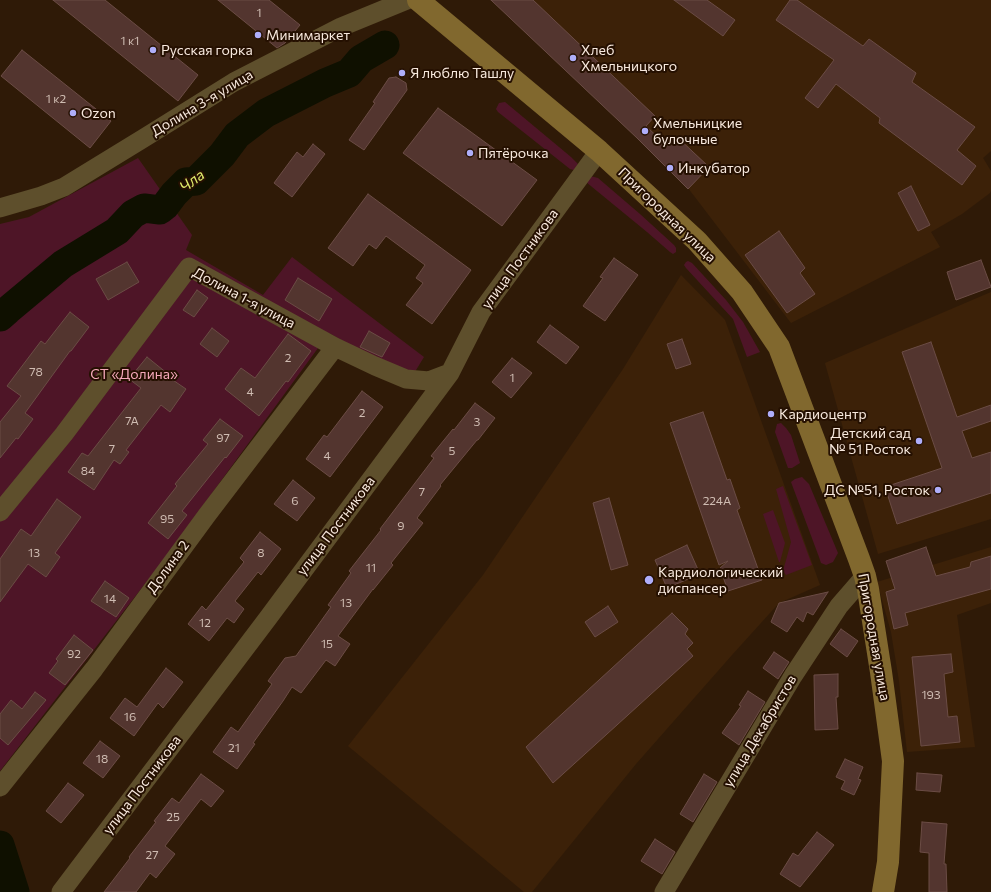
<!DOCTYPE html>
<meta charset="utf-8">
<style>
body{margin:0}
canvas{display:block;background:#2f1a07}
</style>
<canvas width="991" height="892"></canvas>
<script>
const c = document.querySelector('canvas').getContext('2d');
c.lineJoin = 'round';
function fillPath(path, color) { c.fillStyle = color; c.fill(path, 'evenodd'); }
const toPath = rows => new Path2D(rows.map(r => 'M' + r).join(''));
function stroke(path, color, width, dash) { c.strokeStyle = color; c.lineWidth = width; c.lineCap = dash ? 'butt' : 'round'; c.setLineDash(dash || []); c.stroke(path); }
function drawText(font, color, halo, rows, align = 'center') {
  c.font = font + ' Commissioner,sans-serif'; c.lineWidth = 4; c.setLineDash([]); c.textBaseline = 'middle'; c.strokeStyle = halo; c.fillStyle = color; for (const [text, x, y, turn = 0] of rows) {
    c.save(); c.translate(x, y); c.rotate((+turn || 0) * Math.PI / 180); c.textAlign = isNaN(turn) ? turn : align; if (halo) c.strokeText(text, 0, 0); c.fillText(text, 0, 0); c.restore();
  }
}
const built = toPath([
 [497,0,991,0,991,151,983,158,991,171,991,191,990,193,962,214,931,232,940,247,791,323,685,184],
 [681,275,725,320,820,585,779,603,732,655,636,764,532,892,524,892,348,746,483,575,623,369],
 [991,292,991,519,878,554,825,363],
 [991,547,991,603,957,615,975,747,907,752,899,681,891,632,877,582]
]);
const green = toPath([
 [505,102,571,157,578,164,574,170,570,169,498,112,496,109,499,103],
 [138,158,192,235,186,250,263,295,292,257,424,357,413,375,348,344,329,333,158,567,0,771,0,224,29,217],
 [590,176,598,178,640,214,674,245,676,248,676,252,673,254,670,252,647,232,586,182],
 [688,261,692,263,726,300,743,322,760,352,747,357,733,319,686,268,684,265,686,262],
 [781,423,786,428,791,435,800,463,792,468,788,468,775,432,777,424],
 [802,477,809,484,838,553,833,562,826,565,821,563,819,557,791,482,795,479],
 [783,486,812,565,786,575,783,571,791,542,776,489],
 [773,510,785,543,780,562,779,562,763,514]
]);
const river = toPath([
 [0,317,8,310,63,264,117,231,133,214,144,208,160,210,165,206,174,194,186,182,196,181,222,155,237,135,266,113,325,83,349,73,361,59,385,45],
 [0,845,15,892]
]);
const building = toPath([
 [53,0,105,0,198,75,178,101,53,0],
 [218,0,269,0,300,25,285,43,277,48,218,0],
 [491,0,533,0,655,116,646,126,667,146,676,136,709,167,688,189,637,138,491,0],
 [674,0,707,0,735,20,723,36,674,0],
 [790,0,797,0,863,46,869,39,916,73,912,82,975,127,957,150,976,166,962,185,879,123,880,118,836,84,818,108,805,98,834,60,776,20,790,0],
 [22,50,111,121,90,148,1,76,22,50],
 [396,77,406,83,407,90,364,150,349,140,375,103,373,102,389,78,396,77],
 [438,108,537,180,502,226,403,153,438,108],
 [313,144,325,154,292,197,274,183,297,152,303,157,313,144],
 [911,186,930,225,918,231,898,193,911,186],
 [368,194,471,270,432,324,406,305,423,283,416,278,425,265,386,236,376,249,369,244,353,266,328,248,368,194],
 [779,231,805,268,800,273,815,294,787,313,745,255,779,231],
 [614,258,638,275,605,321,583,306,603,278,600,277,614,258],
 [981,260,991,287,956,300,947,272,981,260],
 [127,262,139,282,108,300,96,279,127,262],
 [298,278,332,299,319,321,285,300,298,278],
 [197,290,208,298,194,317,183,310,197,290],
 [70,312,89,327,71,351,70,351,25,413,33,419,18,439,16,438,0,458,0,422,21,396,7,386,41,341,45,344,70,312],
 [550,325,579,347,566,364,537,342,550,325],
 [212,328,229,341,217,357,200,344,212,328],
 [369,331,390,343,382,357,360,347,369,331],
 [288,334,311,351,288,382,286,381,259,416,225,389,241,368,255,378,288,334],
 [682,339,691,364,676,369,667,344,682,339],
 [931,342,957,417,991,405,991,421,962,431,972,458,991,452,991,493,897,524,885,487,942,468,902,352,931,342],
 [147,357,168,374,167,376,186,389,170,412,161,405,126,450,129,452,120,464,114,460,94,490,68,472,82,453,88,456,141,388,129,379,147,357],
 [512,358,532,373,511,398,492,382,512,358],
 [362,391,383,407,330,477,306,459,324,435,327,437,362,391],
 [475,403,495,418,478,440,477,440,440,485,441,486,417,518,423,523,391,563,393,565,373,590,373,589,338,636,350,644,335,666,326,660,301,693,292,687,283,701,253,743,255,744,237,769,213,752,231,727,238,732,272,684,268,681,285,658,296,656,331,607,328,605,351,573,349,571,381,530,380,529,434,458,431,456,453,429,454,430,475,403],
 [703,412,727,480,730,479,740,508,737,510,762,580,728,591,720,568,728,561,719,565,670,423,703,412],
 [220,419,243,436,226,458,225,457,182,511,187,515,168,539,148,523,177,486,175,484,208,444,203,440,220,419],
 [293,480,315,498,297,521,274,504,293,480],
 [609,498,628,565,611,570,593,503,609,498],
 [57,499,81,517,55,553,60,557,46,577,28,564,0,602,0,559,21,529,31,536,57,499],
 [260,532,281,549,261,575,258,572,235,601,244,609,234,623,227,618,209,641,188,624,202,606,206,610,244,562,240,558,260,532],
 [687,545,700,574,667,588,655,560,687,545],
 [926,547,936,576,970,567,971,562,991,556,991,589,905,613,908,625,894,629,886,592,895,589,886,561,926,547],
 [105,581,129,598,116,617,91,601,105,581],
 [828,592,813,615,807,612,803,622,797,617,787,632,771,622,779,603,828,592],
 [608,606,618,622,595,637,585,622,608,606],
 [672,613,688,629,685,634,693,643,687,649,693,656,553,783,526,747,672,613],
 [841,629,858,641,847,657,830,644,841,629],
 [74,635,93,650,65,685,49,673,58,661,56,659,74,635],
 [774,652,789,662,778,679,763,668,774,652],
 [951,654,953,672,944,674,948,717,957,716,960,742,921,746,912,657,951,654],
 [166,668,183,682,163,708,158,703,134,736,110,718,125,698,137,707,166,668],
 [838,674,838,697,836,697,838,729,815,730,814,675,838,674],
 [748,691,765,702,739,745,722,733,741,706,739,705,748,691],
 [35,692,46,700,8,745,0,738,0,714,11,700,22,709,35,692],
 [100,741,120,756,103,778,83,763,100,741],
 [845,759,863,767,858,779,861,780,854,795,841,789,845,781,836,777,845,759],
 [917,773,942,775,940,792,916,790,917,773],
 [201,774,224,791,211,807,201,799,165,846,175,854,156,878,150,873,136,892,104,892,130,858,129,857,156,822,154,821,172,798,179,803,201,774],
 [704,774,717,782,693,822,680,814,704,774],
 [68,783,84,795,61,823,46,811,68,783],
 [922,822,947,824,944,864,946,864,947,892,929,892,929,853,920,852,922,822],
 [817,832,834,845,800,887,780,874,793,853,798,856,817,832],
 [655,839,675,852,662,874,641,861,655,839]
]);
const street = toPath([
 [0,208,41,196,64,187,144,138,234,82,341,27,407,0],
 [0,512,64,434,189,267,335,347,375,366,406,379,429,381,450,373],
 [0,787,94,669,207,515,335,347],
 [61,892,268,618,450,373,481,312,599,151],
 [664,892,793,676,839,606,865,576]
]);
const secondary = toPath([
 [418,0,599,151,697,241,742,292,779,347,859,559,865,576,868,589,881,672,893,761,888,862,883,892]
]);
const markers = [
 [258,35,4,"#afaefa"],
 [153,50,4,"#afaefa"],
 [573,58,4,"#afaefa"],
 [402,73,4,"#afaefa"],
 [73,113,4,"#afaefa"],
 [645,131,4,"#afaefa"],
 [470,153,4,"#afaefa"],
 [670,168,4,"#afaefa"],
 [771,414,4,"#afaefa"],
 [919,441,4,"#afaefa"],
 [938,490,4,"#afaefa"],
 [649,580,5,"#afaefa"]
];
const numberNames = [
 ["1",259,13],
 ["1 к1",130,41],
 ["1 к2",56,99],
 ["2",288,358],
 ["78",36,372],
 ["1",512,378],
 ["4",250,392],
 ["2",362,413],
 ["7А",132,421],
 ["3",477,422],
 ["97",223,438],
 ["7",112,449],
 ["5",452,451],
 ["4",327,456],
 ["84",88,471],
 ["7",422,492],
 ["6",295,501],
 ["224А",717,501],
 ["95",167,519],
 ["9",401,526],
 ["13",34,553],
 ["8",261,553],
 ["11",371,568],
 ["14",110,599],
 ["13",346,603],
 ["12",205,623],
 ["15",327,644],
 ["92",74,654],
 ["193",931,695],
 ["16",130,717],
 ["21",234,748],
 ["18",102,759],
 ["25",173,817],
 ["27",152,855]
];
const poiNames = [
 ["Минимаркет",266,35],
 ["Русская горка",161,50],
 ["Хлеб",581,50],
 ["Хмельницкого",581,66],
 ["Я люблю Ташлу",410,73],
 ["Ozon",81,113],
 ["Хмельницкие",653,123],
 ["булочные",653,139],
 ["Пятёрочка",478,153],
 ["Инкубатор",678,168],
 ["Кардиоцентр",779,414],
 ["Детский сад",911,433,"right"],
 ["№ 51 Росток",911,449,"right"],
 ["ДС №51, Росток",930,490,"right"],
 ["Кардиологический",658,572],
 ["диспансер",658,588]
];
const streetNames = [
 ["Долина 3-я улица",202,103,-31],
 ["Пригородная улица",667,215,44],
 ["улица Постникова",520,259,-54],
 ["Долина 1-я улица",244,298,28],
 ["улица Постникова",336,526,-53],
 ["Долина 2",168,567,-54],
 ["Пригородная улица",874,637,80],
 ["улица Декабристов",760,731,-59],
 ["улица Постникова",142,785,-53]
];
const parkNames = [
 ["СТ «Долина»",134,374]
];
const waterNames = [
 ["Чла",192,181,-37]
];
fillPath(built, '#3c2108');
fillPath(green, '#4e1527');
stroke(river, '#0f1000', 29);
fillPath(building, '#53352f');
stroke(building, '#6b4c45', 1);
stroke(street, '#5e4f2c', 19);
stroke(secondary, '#81682e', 22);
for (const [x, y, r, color] of markers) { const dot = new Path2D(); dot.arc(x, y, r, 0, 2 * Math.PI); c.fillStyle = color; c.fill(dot); stroke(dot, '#251001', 1.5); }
drawText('12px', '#cfbcb2', null, numberNames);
drawText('14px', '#f8e9de', '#251001', poiNames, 'left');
drawText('14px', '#f8e9de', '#251001', streetNames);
drawText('14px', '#f4a8b9', '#251001', parkNames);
drawText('italic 15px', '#e2ed6c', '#251001', waterNames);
</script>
